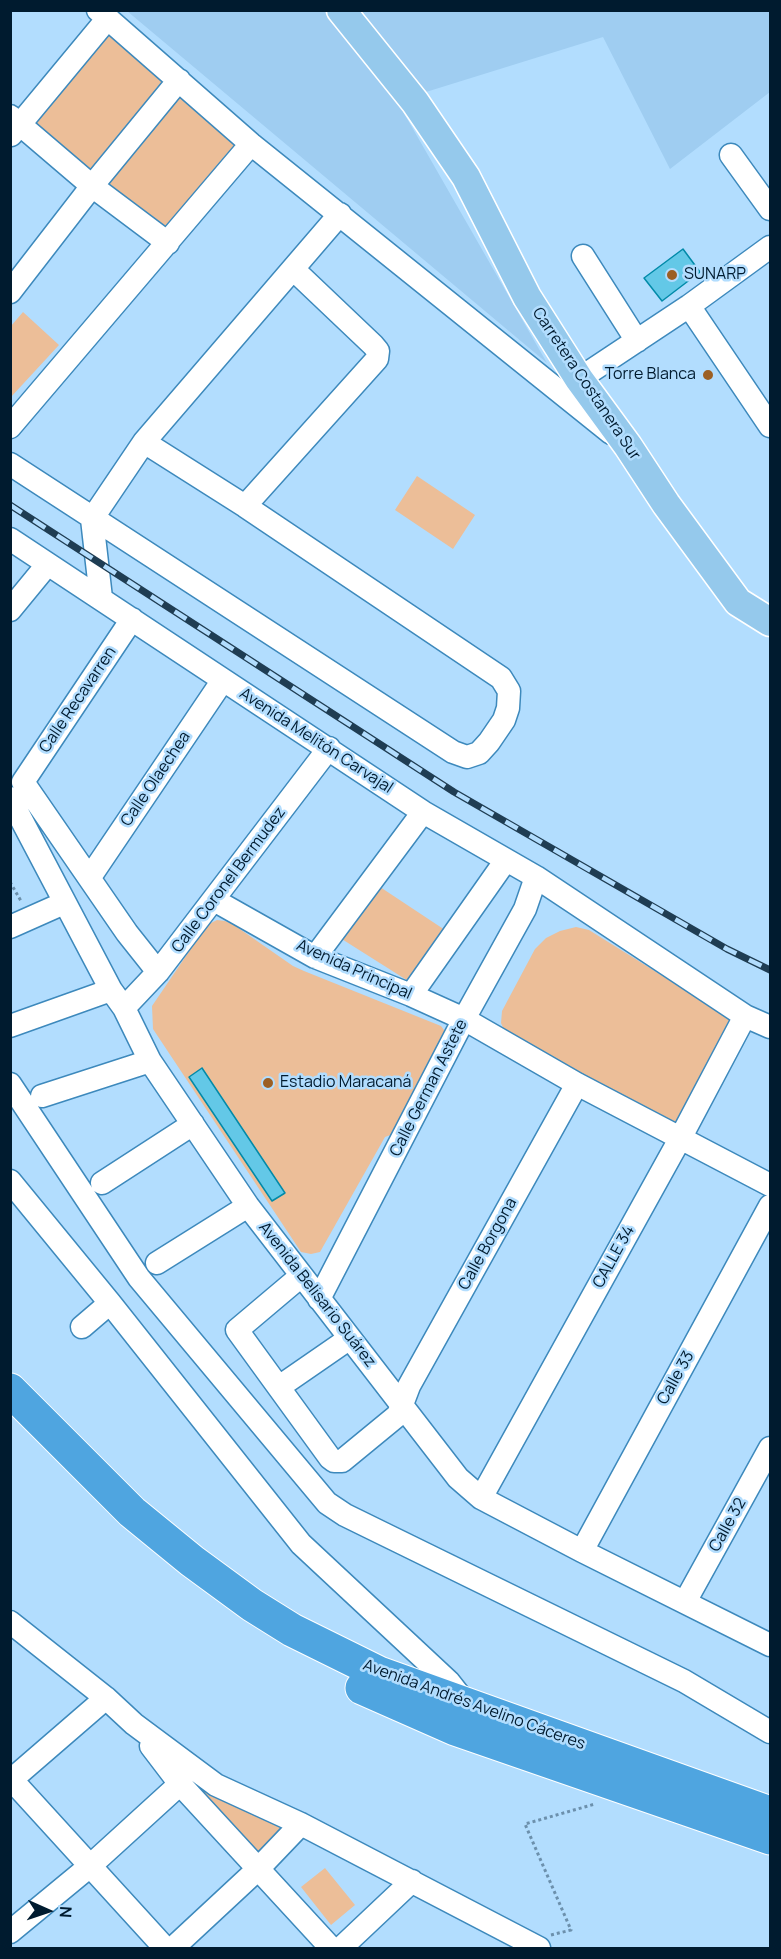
<!DOCTYPE html>
<meta charset="utf-8">
<style>
body{margin:0}
#map{position:relative;width:781px;height:1959px;overflow:hidden;background:#b2ddfe;font-family:Manrope,sans-serif}
canvas{display:block}
.frame{position:absolute;inset:0;border:12px solid #001b2f;pointer-events:none}
.north{position:absolute;left:18px;top:1881px;width:60px;height:60px;-webkit-text-stroke:4px #b2ddfe;paint-order:stroke;rotate:93deg;font-size:16px;font-weight:700;line-height:24px;text-align:center;color:#001b2f}
.north::after{content:'';display:block;margin:auto;width:21px;height:27px;background:#001b2f;clip-path:polygon(50% 0,100% 100%,50% 72%,0 100%)}
</style>
<div id="map">
<canvas width="781" height="1959"></canvas>
<div class="frame"></div>
<div class="north">N</div>
</div>
<script>
const c = document.querySelector('canvas').getContext('2d');
c.lineJoin = 'round';
function fillPath(path, color) { c.fillStyle = color; c.fill(path, 'evenodd'); }
const toPath = rows => new Path2D(rows.map(r => 'M' + r).join(''));
function stroke(path, color, width, dash) { c.strokeStyle = color; c.lineWidth = width; c.lineCap = dash ? 'butt' : 'round'; c.setLineDash(dash || []); c.stroke(path); }
function drawText(font, color, halo, rows, align = 'center') {
  c.font = font + ' Manrope,sans-serif'; c.lineWidth = 5; c.setLineDash([]); c.textBaseline = 'middle'; c.strokeStyle = halo; c.fillStyle = color; for (const [text, x, y, turn = 0] of rows) {
    c.save(); c.translate(x, y); c.rotate((+turn || 0) * Math.PI / 180); c.textAlign = isNaN(turn) ? turn : align; if (halo) c.strokeText(text, 0, 0); c.fillText(text, 0, 0); c.restore();
  }
}
const built = toPath([
 [127,11,770,11,770,92,670,169,603,37,397,101,547,363]
]);
const green = toPath([
 [109,29,167,79,88,175,28,124],
 [180,90,241,145,166,234,103,182],
 [23,312,59,345,11,397,11,326],
 [417,476,475,515,453,549,395,510],
 [374,883,448,932,413,984,337,936],
 [217,920,225,921,234,925,293,966,304,971,441,1026,444,1030,445,1038,393,1134,385,1137,320,1252,311,1254,301,1252,153,1029,152,1006,207,925],
 [576,927,589,930,730,1018,679,1126,506,1034,501,1023,502,1011,535,949,546,938,560,931],
 [197,1784,230,1803,293,1834,260,1863,191,1789],
 [325,1868,355,1905,331,1925,301,1887]
]);
const building = toPath([
 [683,249,700,272,662,301,644,278,683,249],
 [202,1068,285,1193,272,1201,189,1077,202,1068]
]);
const path = toPath([
 [10,882,21,901],
 [551,1935,571,1930,525,1824,595,1804]
]);
const minor = toPath([
 [98,10,251,144,611,433],
 [10,116,92,186,168,243],
 [11,135,108,18],
 [731,155,770,209],
 [583,256,637,341],
 [10,292,92,186,179,80],
 [689,306,770,426],
 [579,379,689,306,770,247],
 [10,427,251,144],
 [10,464,453,752,467,757,479,753,489,742,504,720,508,708,509,691,501,678,245,506,144,442],
 [245,506,377,359,378,351,373,345,293,269],
 [92,519,144,442,340,214],
 [92,519,101,598],
 [10,539,423,812,536,877,745,1016,770,1027],
 [10,610,47,565],
 [132,619,23,782,127,933,158,972],
 [10,798,111,990,124,1008,150,1061,248,1206,458,1478,481,1498,582,1551,770,1645],
 [90,877,223,680],
 [214,900,315,957,411,995,464,1019,577,1084,770,1185],
 [10,927,64,903],
 [315,957,423,812],
 [411,995,506,860],
 [124,1008,158,972,329,748],
 [10,1026,111,990],
 [10,1084,139,1278,327,1503,345,1515,684,1681,770,1732],
 [42,1096,150,1061],
 [10,1181,110,1303,301,1544,449,1682,460,1696,461,1703],
 [102,1183,193,1124],
 [157,1263,248,1206],
 [301,1276,237,1330,330,1458,334,1461,342,1461,398,1415,409,1386,577,1084],
 [319,1299,464,1019,525,909,536,877],
 [82,1327,110,1303],
 [279,1387,350,1338],
 [481,1498,681,1137,745,1016],
 [582,1551,770,1206],
 [685,1602,770,1448],
 [10,1622,106,1698,134,1724,216,1785,301,1824,539,1948],
 [151,1746,180,1784,331,1948],
 [10,1778,165,1948],
 [10,1781,106,1698],
 [10,1932,90,1866,180,1784],
 [173,1948,258,1869,301,1824],
 [341,1948,412,1881]
]);
const major = toPath([
 [341,10,415,102,466,177,527,297,579,379,628,446,666,504,738,602,770,622]
]);
const highway = toPath([
 [10,1390,132,1512,192,1561,252,1605,292,1630,379,1673,770,1813],
 [362,1688,455,1729,770,1838]
]);
const rail = toPath([
 [10,505,454,792,727,949,770,970]
]);
const markers = [
 [672,275,6,"#9c5f23"],
 [708,375,6,"#9c5f23"],
 [268,1083,6,"#9c5f23"]
];
const poiNames = [
 ["SUNARP",684,275],
 ["Torre Blanca",696,375,"right"],
 ["Estadio Maracaná",280,1083]
];
const streetNames = [
 ["Carretera Costanera Sur",586,384,56],
 ["Calle Recavarren",78,700,-56],
 ["Avenida Melitón Carvajal",316,741,33],
 ["Calle Olaechea",156,779,-56],
 ["Calle Coronel Bermudez",229,880,-53],
 ["Avenida Principal",354,970,24],
 ["Calle German Astete",429,1088,-63],
 ["Calle Borgona",488,1244,-61],
 ["CALLE 34",614,1257,-61],
 ["Avenida Belisario Suárez",317,1295,52],
 ["Calle 33",676,1378,-61],
 ["Calle 32",728,1525,-61],
 ["Avenida Andrés Avelino Cáceres",474,1705,20]
];
fillPath(built, '#9fcdf1');
fillPath(green, '#ecbe98');
fillPath(building, '#63c8e7');
stroke(building, '#018aa9', 1.5);
stroke(minor, '#3d89bc', 25);
stroke(major, '#fff', 31);
stroke(highway, '#fff', 35);
stroke(path, '#6c90ac', 3, [3, 3]);
stroke(minor, '#fff', 22);
stroke(major, '#95c9ec', 28);
stroke(highway, '#4fa5e0', 33);
stroke(rail, '#1f3d53', 7);
stroke(rail, '#b2ddfe', 4.5, [14]);
for (const [x, y, r, color] of markers) { const dot = new Path2D(); dot.arc(x, y, r, 0, 2 * Math.PI); c.fillStyle = color; c.fill(dot); stroke(dot, '#b2ddfe', 2); }
drawText('16px', '#001b2f', '#b2ddfe', poiNames, 'left');
drawText('16px', '#001b2f', '#b2ddfe', streetNames);
</script>
